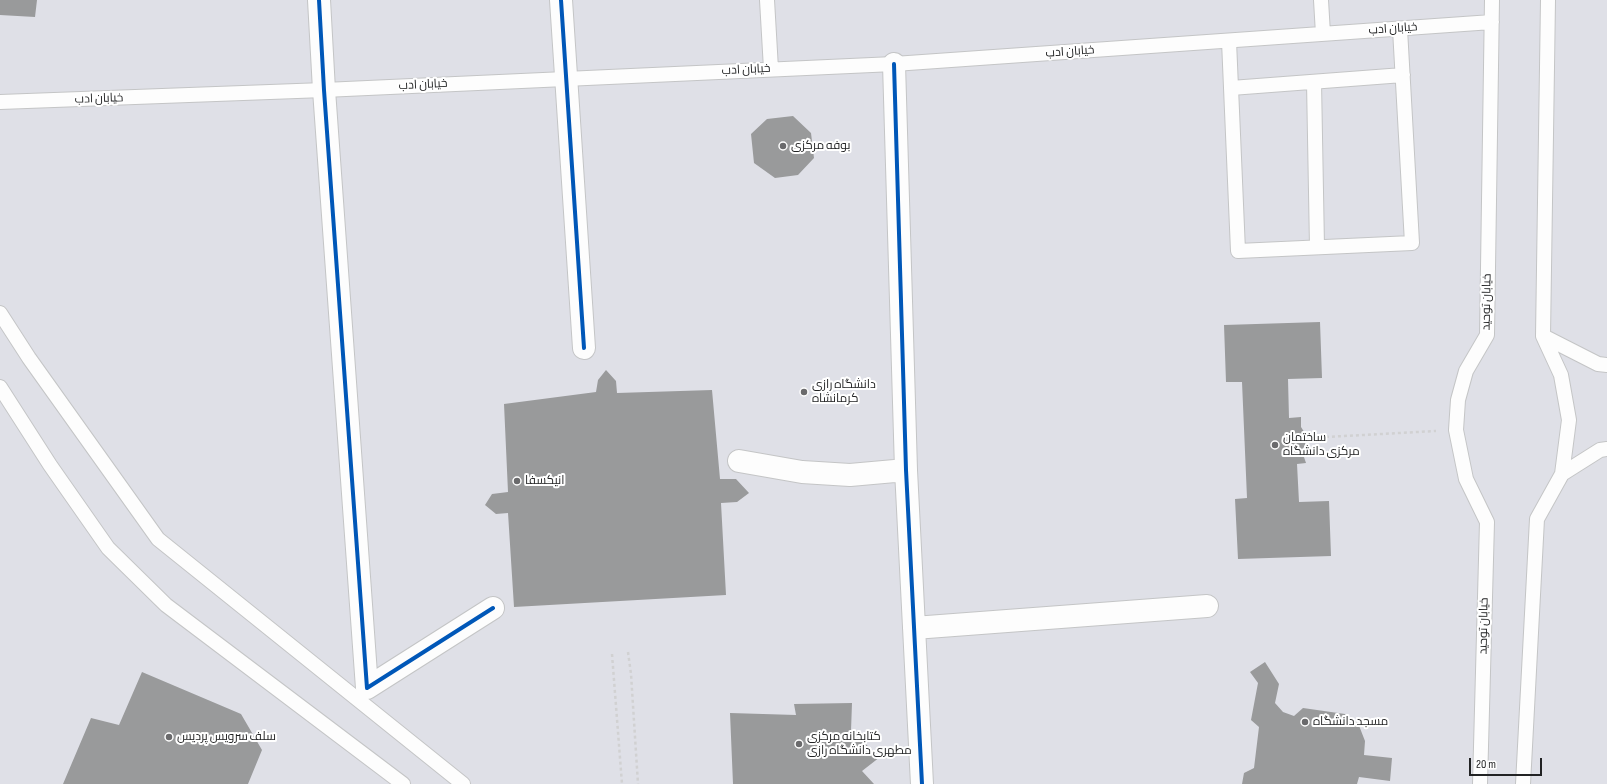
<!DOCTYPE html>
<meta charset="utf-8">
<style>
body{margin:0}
#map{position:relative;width:1607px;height:784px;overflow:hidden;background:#efeff1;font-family:"Sofia Sans Condensed",sans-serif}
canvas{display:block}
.scale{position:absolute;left:1469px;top:758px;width:73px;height:18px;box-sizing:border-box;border:2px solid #222324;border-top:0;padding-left:5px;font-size:12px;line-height:14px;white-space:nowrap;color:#222324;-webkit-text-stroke:3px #fff;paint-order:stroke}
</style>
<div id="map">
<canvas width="1607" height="784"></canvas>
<div class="scale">20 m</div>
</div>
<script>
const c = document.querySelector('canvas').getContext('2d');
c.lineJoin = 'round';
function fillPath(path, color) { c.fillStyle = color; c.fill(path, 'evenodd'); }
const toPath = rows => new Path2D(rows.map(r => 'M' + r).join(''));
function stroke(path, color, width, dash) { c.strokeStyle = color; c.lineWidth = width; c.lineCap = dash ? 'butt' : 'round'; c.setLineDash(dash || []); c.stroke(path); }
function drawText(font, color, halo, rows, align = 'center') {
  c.font = font + ' "Sofia Sans Condensed",Cairo,sans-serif'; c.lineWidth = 4; c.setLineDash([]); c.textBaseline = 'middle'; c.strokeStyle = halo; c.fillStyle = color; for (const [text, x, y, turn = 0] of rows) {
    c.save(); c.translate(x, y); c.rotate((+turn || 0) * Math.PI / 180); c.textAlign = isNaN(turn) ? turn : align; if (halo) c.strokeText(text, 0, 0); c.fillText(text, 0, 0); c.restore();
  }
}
const built = toPath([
 [0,0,1607,0,1607,784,0,784]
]);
const building = toPath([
 [0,0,37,0,35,17,0,15],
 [793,116,811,133,814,158,798,175,775,178,754,163,751,134,767,119],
 [1320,322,1322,378,1288,379,1289,418,1301,417,1301,427,1308,438,1302,451,1306,463,1297,464,1299,502,1329,501,1331,556,1238,559,1235,499,1247,498,1242,382,1226,382,1224,325],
 [606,370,616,381,617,393,712,390,720,479,736,479,749,493,737,502,721,503,726,595,514,607,508,513,496,514,485,505,492,494,508,492,504,404,596,392,598,380],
 [1265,662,1279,684,1275,703,1283,712,1294,716,1303,708,1345,714,1358,723,1365,741,1364,755,1392,758,1390,781,1359,777,1357,784,1242,784,1244,773,1254,768,1259,727,1251,720,1258,683,1250,672],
 [142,672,241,714,262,750,248,784,63,784,91,718,119,725],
 [852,703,851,731,880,757,862,771,874,784,733,784,730,713,796,715,794,704]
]);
const path = toPath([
 [1308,438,1436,431],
 [628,652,631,674,638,784],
 [612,654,622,784]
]);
const service = toPath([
 [767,0,771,69],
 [1321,0,1323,34],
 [1229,41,1238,251,1412,243,1400,29],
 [1314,82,1317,247],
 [1231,88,1403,75],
 [0,102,324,90,894,64,1492,22],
 [0,313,29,358,158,539,463,784],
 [1543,336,1598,364,1607,365],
 [0,387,50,465,108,548,166,605,403,784],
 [1562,474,1600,450,1607,449],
 [1480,784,1487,522,1466,479,1456,430,1458,400,1466,371,1487,335,1492,0],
 [1523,784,1537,519,1562,474,1569,420,1561,375,1543,336,1548,0]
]);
const minor = toPath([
 [319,0,324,90,367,688,493,608],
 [561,0,584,348],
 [894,64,906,470,922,784],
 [739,461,802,472,850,475,906,470],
 [914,628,1207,606]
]);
const cycleway = toPath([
 [319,0,324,90,367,688,493,608],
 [561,0,584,348],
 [894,64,906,470,922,784]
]);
const markers = [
 [783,146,4,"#6a6a6c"],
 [804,392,4,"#6a6a6c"],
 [1275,445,4,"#6a6a6c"],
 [517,481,4,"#6a6a6c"],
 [1305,722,4,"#6a6a6c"],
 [169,737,4,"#6a6a6c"],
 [799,744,4,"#6a6a6c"]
];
const streetNames = [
 ["خیابان ادب",1393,29,-4],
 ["خیابان ادب",1070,52,-4],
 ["خیابان ادب",746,70,-3],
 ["خیابان ادب",423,85,-3],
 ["خیابان ادب",99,99,-2],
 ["خیابان توحید",1487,302,-89],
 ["خیابان توحید",1484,626,-89]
];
const poiNames = [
 ["بوفه مرکزی",791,146],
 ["دانشگاه رازی",812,385],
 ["کرمانشاه",812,399],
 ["ساختمان",1283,438],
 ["مرکزی دانشگاه",1283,452],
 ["انیکسفا",525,481],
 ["مسجد دانشگاه",1313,722],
 ["سلف سرویس پردیس",177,737],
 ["کتابخانه مرکزی",807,737],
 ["مطهری دانشگاه رازی",807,751]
];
fillPath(built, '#dfe0e7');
fillPath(building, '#999a9b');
stroke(service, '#c4c5c6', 16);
stroke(minor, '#c4c5c6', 24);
stroke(path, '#d1d1d2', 2.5, [3, 3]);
stroke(service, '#fdfdfd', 14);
stroke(minor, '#fdfdfd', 22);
stroke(cycleway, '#0057b8', 4);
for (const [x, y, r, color] of markers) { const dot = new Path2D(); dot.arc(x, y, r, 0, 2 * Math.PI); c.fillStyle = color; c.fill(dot); stroke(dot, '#fff', 1.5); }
drawText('12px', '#222324', '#fff', streetNames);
drawText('12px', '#222324', '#fff', poiNames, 'left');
</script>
